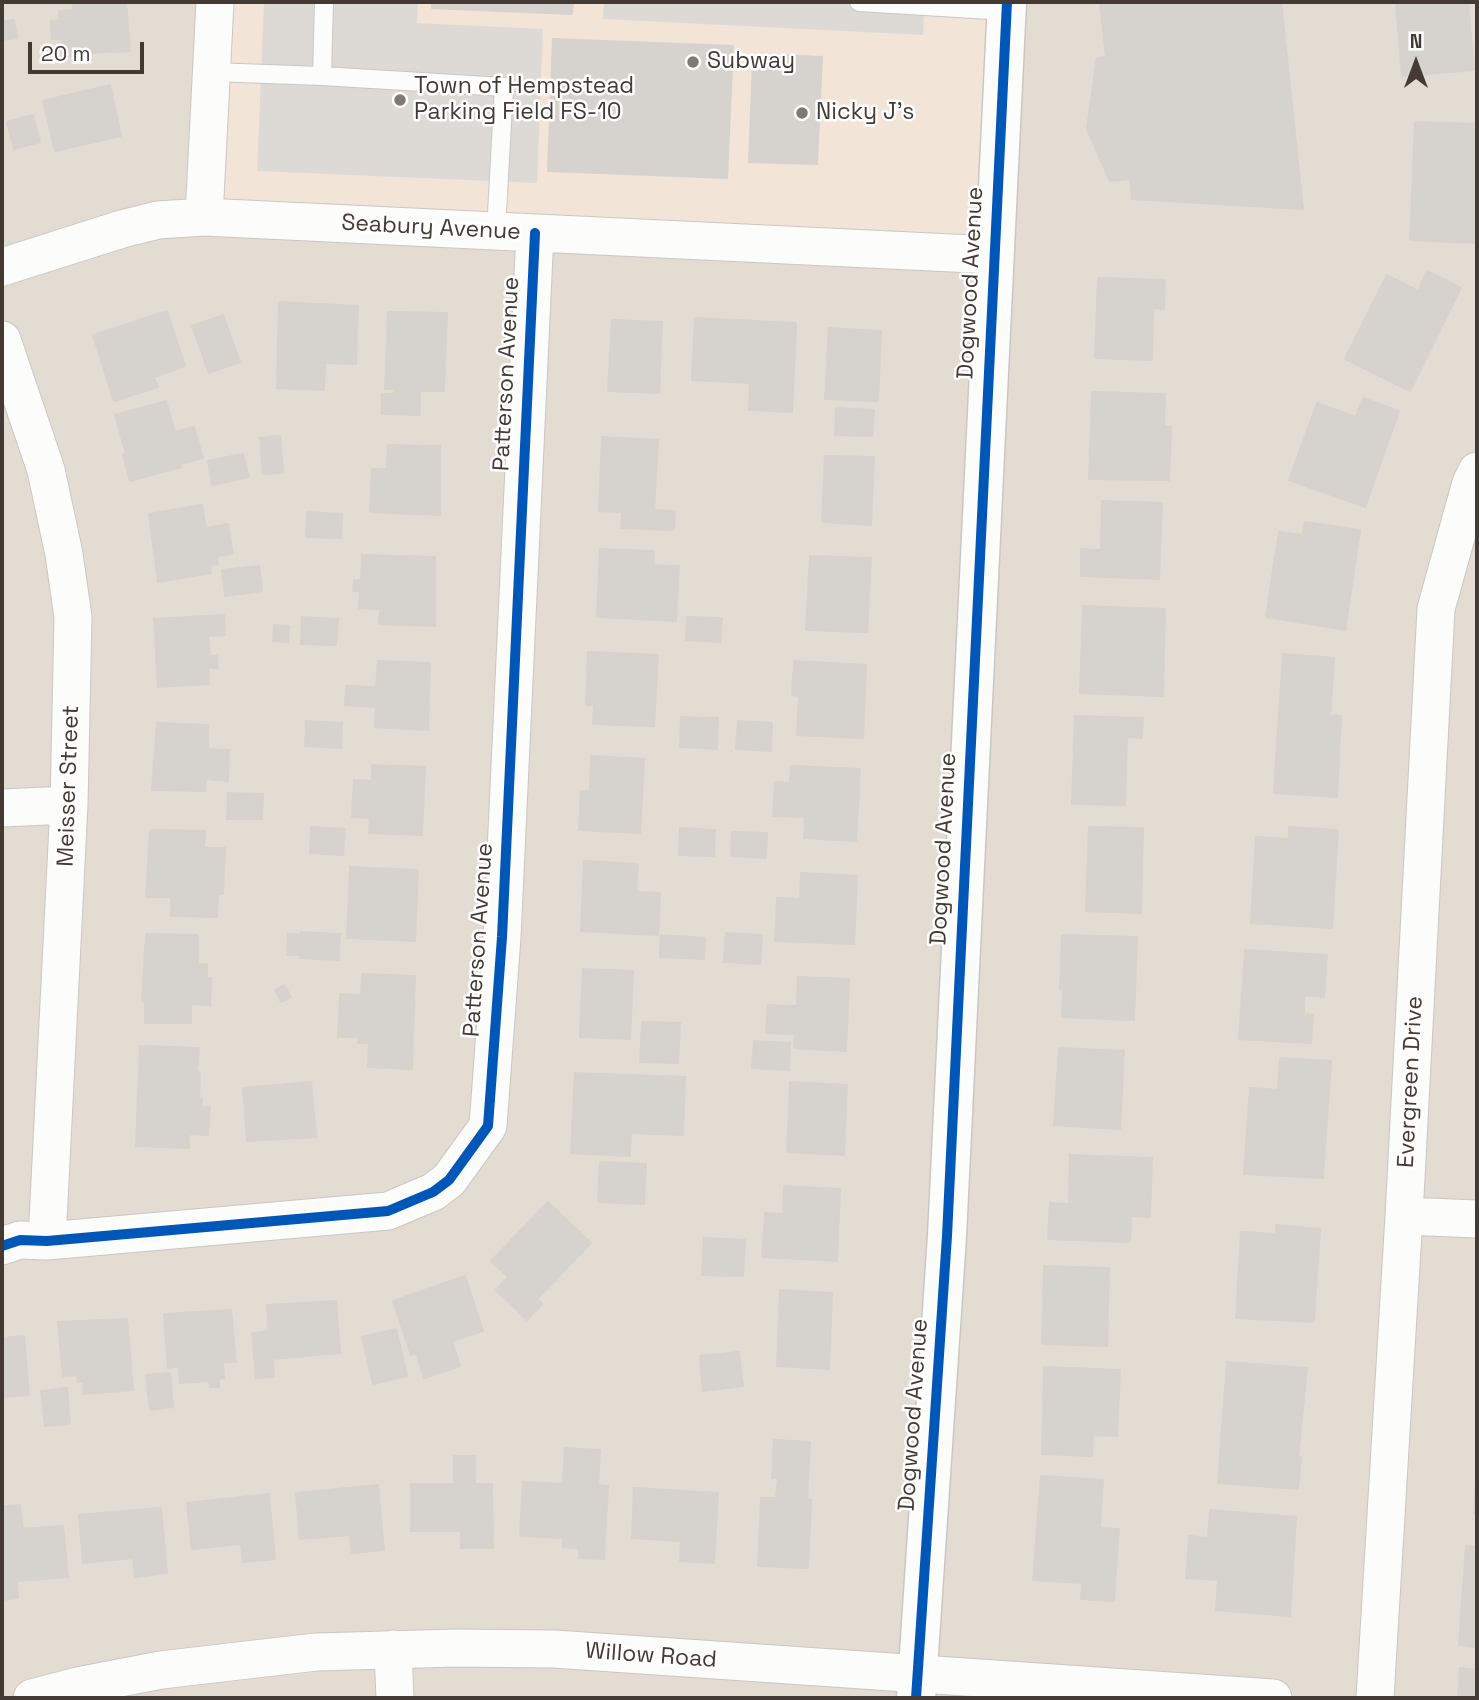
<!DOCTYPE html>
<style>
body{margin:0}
#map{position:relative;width:1479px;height:1700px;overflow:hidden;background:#eeebe6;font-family:"Space Grotesk",sans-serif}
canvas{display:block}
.frame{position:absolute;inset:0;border:4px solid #433b33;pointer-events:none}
.north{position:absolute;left:1381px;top:28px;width:70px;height:70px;-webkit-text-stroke:5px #fff;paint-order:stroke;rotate:0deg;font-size:19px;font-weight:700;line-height:28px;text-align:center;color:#433b33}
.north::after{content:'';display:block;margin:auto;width:24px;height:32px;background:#433b33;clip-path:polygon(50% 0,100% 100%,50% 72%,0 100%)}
.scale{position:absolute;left:28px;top:42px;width:116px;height:32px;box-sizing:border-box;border:4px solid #433b33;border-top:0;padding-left:9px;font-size:21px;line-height:24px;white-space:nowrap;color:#433b33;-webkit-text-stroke:5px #fff;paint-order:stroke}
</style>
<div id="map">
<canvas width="1479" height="1700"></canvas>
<div class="frame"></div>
<div class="north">N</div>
<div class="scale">20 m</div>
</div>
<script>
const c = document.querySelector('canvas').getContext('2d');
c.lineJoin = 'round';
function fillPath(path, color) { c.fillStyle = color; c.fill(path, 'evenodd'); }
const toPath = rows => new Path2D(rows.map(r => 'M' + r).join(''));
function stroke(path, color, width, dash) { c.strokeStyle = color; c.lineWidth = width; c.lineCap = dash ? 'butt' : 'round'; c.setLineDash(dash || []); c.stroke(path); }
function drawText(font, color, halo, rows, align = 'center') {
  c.font = font + ' "Space Grotesk",sans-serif'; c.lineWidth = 5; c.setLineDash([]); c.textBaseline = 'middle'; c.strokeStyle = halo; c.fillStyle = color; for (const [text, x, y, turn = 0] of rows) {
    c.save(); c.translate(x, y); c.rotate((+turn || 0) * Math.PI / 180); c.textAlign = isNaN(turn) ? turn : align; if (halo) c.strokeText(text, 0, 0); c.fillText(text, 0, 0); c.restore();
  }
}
const residential = toPath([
 [2,2,1477,2,1477,1698,2,1698]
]);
const commercial = toPath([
 [215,2,993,2,980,255,204,217]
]);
const parking = toPath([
 [264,2,418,2,417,23,543,29,537,183,257,171],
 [604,2,925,2,923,35,603,19]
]);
const building = toPath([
 [73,2,126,2,130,51,80,53,80,56,62,57,61,39,52,39,51,21,60,20,59,11,73,10,73,2],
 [432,2,573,2,572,14,432,8,432,2],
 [1100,2,1281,2,1303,209,1132,199,1130,179,1110,181,1087,129,1097,58,1106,57,1100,2],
 [1396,2,1468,2,1474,70,1402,76,1396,2],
 [14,20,17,38,2,40,2,21,14,20],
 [553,39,733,46,727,178,548,171,553,39],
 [782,55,822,57,817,164,749,162,753,61,782,62,782,55],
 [110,85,121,136,55,151,43,101,110,85],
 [33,115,40,142,14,149,7,122,33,115],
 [1415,122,1477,124,1477,243,1410,240,1415,122],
 [1427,271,1461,288,1410,391,1345,359,1387,275,1418,291,1427,271],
 [1098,278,1165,280,1164,309,1153,308,1152,360,1095,358,1098,278],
 [279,302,358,306,356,364,325,363,324,390,277,388,279,302],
 [167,311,185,366,154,377,158,387,114,401,93,335,167,311],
 [388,312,447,313,444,391,420,391,420,415,382,414,382,394,394,394,394,389,385,389,388,312],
 [223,315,240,362,209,373,192,326,223,315],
 [695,318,796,323,792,412,749,410,750,383,692,380,695,318],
 [612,320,662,322,659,393,608,391,612,320],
 [829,328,881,331,878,401,825,399,829,328],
 [1092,392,1165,394,1164,426,1171,427,1169,480,1089,479,1092,392],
 [1363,398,1399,411,1365,507,1289,480,1317,403,1356,417,1363,398],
 [166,401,175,432,194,427,203,458,180,464,181,467,130,481,123,455,126,454,115,415,166,401],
 [836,408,874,410,872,436,835,435,836,408],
 [280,436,283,473,263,474,260,438,280,436],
 [602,437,658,440,654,510,675,511,674,530,621,528,622,512,599,511,602,437],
 [388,445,440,446,440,515,370,512,372,469,387,469,388,445],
 [243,454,249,477,212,485,208,461,243,454],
 [825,456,874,457,871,525,822,522,825,456],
 [1102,501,1162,503,1159,579,1081,576,1081,549,1101,550,1102,501],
 [202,505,206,528,228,524,233,554,217,556,218,564,210,565,211,573,158,582,149,514,202,505],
 [307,512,342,514,341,538,306,537,307,512],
 [1305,522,1360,530,1345,630,1266,617,1279,532,1303,535,1305,522],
 [600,549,654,551,653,565,679,566,676,621,597,617,600,549],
 [362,555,435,557,435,626,379,624,380,609,359,608,360,591,353,591,354,580,361,580,362,555],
 [810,556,871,558,867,632,806,630,810,556],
 [259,566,262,591,225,596,222,570,259,566],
 [1083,606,1165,609,1163,696,1080,693,1083,606],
 [224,615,225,635,208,636,210,656,217,656,218,668,208,668,209,684,158,687,154,619,224,615],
 [302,617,338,619,336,645,301,644,302,617],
 [687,617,722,618,720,642,686,640,687,617],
 [274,625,289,626,288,642,273,641,274,625],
 [588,652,658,655,654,726,593,724,594,705,586,705,588,652],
 [1283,654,1334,658,1330,715,1341,716,1337,797,1274,793,1283,654],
 [378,661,430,663,428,730,375,727,376,707,345,705,346,686,376,687,378,661],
 [794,661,866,665,863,738,797,735,799,696,792,695,794,661],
 [1075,716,1143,718,1142,738,1127,737,1125,805,1072,804,1075,716],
 [681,717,718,718,717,749,680,747,681,717],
 [306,721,342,723,341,748,305,746,306,721],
 [738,721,772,723,771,751,736,749,738,721],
 [157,723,208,725,208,749,229,750,228,781,206,779,205,791,152,790,157,723],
 [591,756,644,759,640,833,579,830,581,791,590,791,591,756],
 [372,765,425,767,422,835,369,833,370,818,352,817,354,780,372,781,372,765],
 [791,766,860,769,856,841,804,838,805,817,773,816,775,782,790,783,791,766],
 [228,793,263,794,262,819,227,819,228,793],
 [311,827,345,829,343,855,310,853,311,827],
 [1089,827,1143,828,1141,913,1086,911,1089,827],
 [1289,827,1338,830,1332,928,1251,923,1256,837,1289,839,1289,827],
 [680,828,715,830,714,856,679,855,680,828],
 [150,830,205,831,204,848,225,848,223,894,218,894,217,917,171,916,171,897,146,897,150,830],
 [732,832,767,833,766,858,731,856,732,832],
 [584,861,638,864,636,892,660,893,658,935,581,931,584,861],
 [350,867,418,870,415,941,347,938,350,867],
 [801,873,857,876,854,944,775,941,777,898,800,899,801,873],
 [301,932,340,934,339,960,300,958,300,955,287,955,288,934,301,935,301,932],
 [726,933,762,935,760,964,724,962,726,933],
 [146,934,198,935,198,964,207,964,207,978,211,978,210,1005,191,1004,191,1023,145,1023,145,1002,142,1001,146,934],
 [661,935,705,938,704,959,660,957,661,935],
 [1062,935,1137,937,1134,1020,1062,1017,1063,989,1060,989,1062,935],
 [1245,950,1327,955,1324,997,1304,995,1304,1014,1313,1015,1311,1043,1239,1039,1245,950],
 [583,969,633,971,630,1039,580,1037,583,969],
 [362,974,415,976,412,1069,368,1067,369,1043,358,1043,358,1037,338,1037,340,994,361,995,362,974],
 [798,977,849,979,846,1051,794,1048,795,1034,766,1033,768,1005,797,1006,798,977],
 [284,985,291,997,281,1002,275,990,284,985],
 [642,1022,680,1023,678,1063,640,1062,642,1022],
 [754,1041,790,1043,789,1070,752,1068,754,1041],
 [140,1046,199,1048,197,1072,200,1072,199,1099,202,1100,202,1107,210,1107,208,1135,189,1134,189,1148,136,1146,140,1046],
 [1059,1048,1124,1051,1120,1129,1054,1125,1059,1048],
 [1280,1058,1331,1061,1323,1178,1244,1174,1250,1088,1278,1090,1280,1058],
 [575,1073,685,1077,683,1135,631,1133,630,1156,571,1153,575,1073],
 [311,1082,316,1137,247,1141,243,1088,311,1082],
 [790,1082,847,1085,844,1155,787,1152,790,1082],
 [1070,1155,1152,1158,1150,1217,1131,1216,1130,1242,1048,1239,1050,1203,1069,1204,1070,1155],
 [600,1162,646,1164,644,1204,598,1202,600,1162],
 [784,1186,840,1189,837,1261,762,1257,765,1213,783,1214,784,1186],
 [548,1202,591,1243,537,1299,542,1304,527,1320,496,1290,508,1277,491,1261,548,1202],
 [1276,1225,1320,1229,1314,1322,1236,1318,1241,1232,1276,1234,1276,1225],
 [704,1238,745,1240,743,1276,702,1275,704,1238],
 [1044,1266,1109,1268,1107,1346,1042,1344,1044,1266],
 [465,1276,483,1331,452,1341,460,1366,424,1378,416,1353,411,1355,393,1301,465,1276],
 [780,1290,832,1293,829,1369,777,1366,780,1290],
 [336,1301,340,1353,273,1359,274,1377,256,1378,252,1333,269,1331,267,1305,336,1301],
 [231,1310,236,1362,223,1362,224,1378,219,1379,219,1387,210,1387,209,1381,180,1383,179,1366,168,1368,164,1314,231,1310],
 [127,1319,133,1390,84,1394,83,1382,78,1382,77,1375,63,1376,58,1322,127,1319],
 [396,1329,407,1376,373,1384,362,1337,396,1329],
 [24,1336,29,1395,2,1397,2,1338,24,1336],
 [739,1352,743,1386,703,1391,700,1356,739,1352],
 [1227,1362,1307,1368,1298,1457,1301,1457,1298,1489,1218,1483,1227,1362],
 [1044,1367,1120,1370,1117,1436,1093,1435,1092,1456,1042,1454,1044,1367],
 [170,1373,173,1407,150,1410,146,1375,170,1373],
 [67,1388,70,1424,45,1426,41,1391,67,1388],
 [774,1440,810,1442,807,1500,811,1500,808,1568,758,1566,761,1498,776,1498,778,1478,772,1478,774,1440],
 [565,1448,600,1450,598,1485,608,1486,604,1559,579,1558,579,1548,563,1547,563,1538,520,1536,523,1482,563,1484,565,1448],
 [454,1456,475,1456,475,1484,492,1484,493,1548,461,1548,461,1531,411,1531,411,1484,454,1484,454,1456],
 [1477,1467,1477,1514,1474,1514,1477,1467],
 [1041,1476,1103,1480,1100,1528,1119,1529,1114,1601,1081,1599,1082,1583,1033,1580,1041,1476],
 [378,1485,384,1550,352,1553,350,1535,300,1539,296,1493,378,1485],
 [634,1488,718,1493,714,1563,680,1561,681,1541,632,1538,634,1488],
 [269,1494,275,1559,243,1562,241,1544,192,1549,187,1503,269,1494],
 [20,1505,23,1529,63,1526,68,1577,17,1581,18,1598,2,1600,2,1506,20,1505],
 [161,1508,167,1573,135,1577,133,1558,83,1563,79,1515,161,1508],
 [1210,1510,1296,1517,1290,1616,1216,1610,1218,1580,1186,1578,1189,1536,1208,1538,1210,1510],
 [1466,1546,1477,1547,1477,1647,1459,1645,1466,1546],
 [1460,1668,1477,1670,1477,1698,1458,1698,1460,1668]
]);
const service = toPath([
 [859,2,1006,11],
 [212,72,322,76,324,2],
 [322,76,504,87,496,231]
]);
const minor = toPath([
 [204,217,215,2],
 [2,267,122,229,158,220,204,217,994,255],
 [2,340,46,470,64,554,73,617,69,805,47,1241],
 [2,808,69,805],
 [1404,1216,1477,1219],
 [2,1246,20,1240,47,1241,388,1211,433,1192,449,1180,488,1126,502,937,535,233],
 [393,1649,395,1698],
 [32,1698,78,1686,161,1670,316,1652,455,1648,554,1649,1273,1698],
 [1375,1698,1404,1216,1436,609,1471,483,1477,471]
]);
const tertiary = toPath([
 [916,1698,947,1236,1007,2]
]);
const cycleway = toPath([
 [2,1246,20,1240,47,1241,388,1211,433,1192,449,1180,488,1126,502,937,535,233],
 [916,1698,947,1236,1007,2]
]);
const markers = [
 [693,62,7,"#7f7972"],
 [400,100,7,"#7f7972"],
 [802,113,7,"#7f7972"]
];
const poiNames = [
 ["Subway",707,62],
 ["Town of Hempstead",414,87],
 ["Parking Field FS-10",414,113],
 ["Nicky J's",816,113]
];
const streetNames = [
 ["Seabury Avenue",431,228,3],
 ["Dogwood Avenue",971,283,-87],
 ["Patterson Avenue",507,374,-87],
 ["Meisser Street",69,786,-88],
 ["Dogwood Avenue",944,849,-87],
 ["Patterson Avenue",479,940,-86],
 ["Evergreen Drive",1411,1082,-87],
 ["Dogwood Avenue",914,1415,-86],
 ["Willow Road",651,1656,4]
];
fillPath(residential, '#e3dcd3');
fillPath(commercial, '#f2e5d8');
fillPath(parking, '#dddad6');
fillPath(building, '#d6d2cd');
stroke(building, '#d6d2cc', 2);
stroke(service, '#cac7c2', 20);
stroke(minor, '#cac7c2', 39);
stroke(tertiary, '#cac7c2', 41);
stroke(service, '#fcfcfb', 18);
stroke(minor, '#fcfcfb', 37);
stroke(tertiary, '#fcfcfb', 38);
stroke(cycleway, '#0057b8', 10);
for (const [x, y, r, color] of markers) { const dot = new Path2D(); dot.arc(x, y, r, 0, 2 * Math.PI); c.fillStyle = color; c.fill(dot); stroke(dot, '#fff', 2.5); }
drawText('23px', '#433b33', '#fff', poiNames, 'left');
drawText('23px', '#433b33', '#fff', streetNames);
</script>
